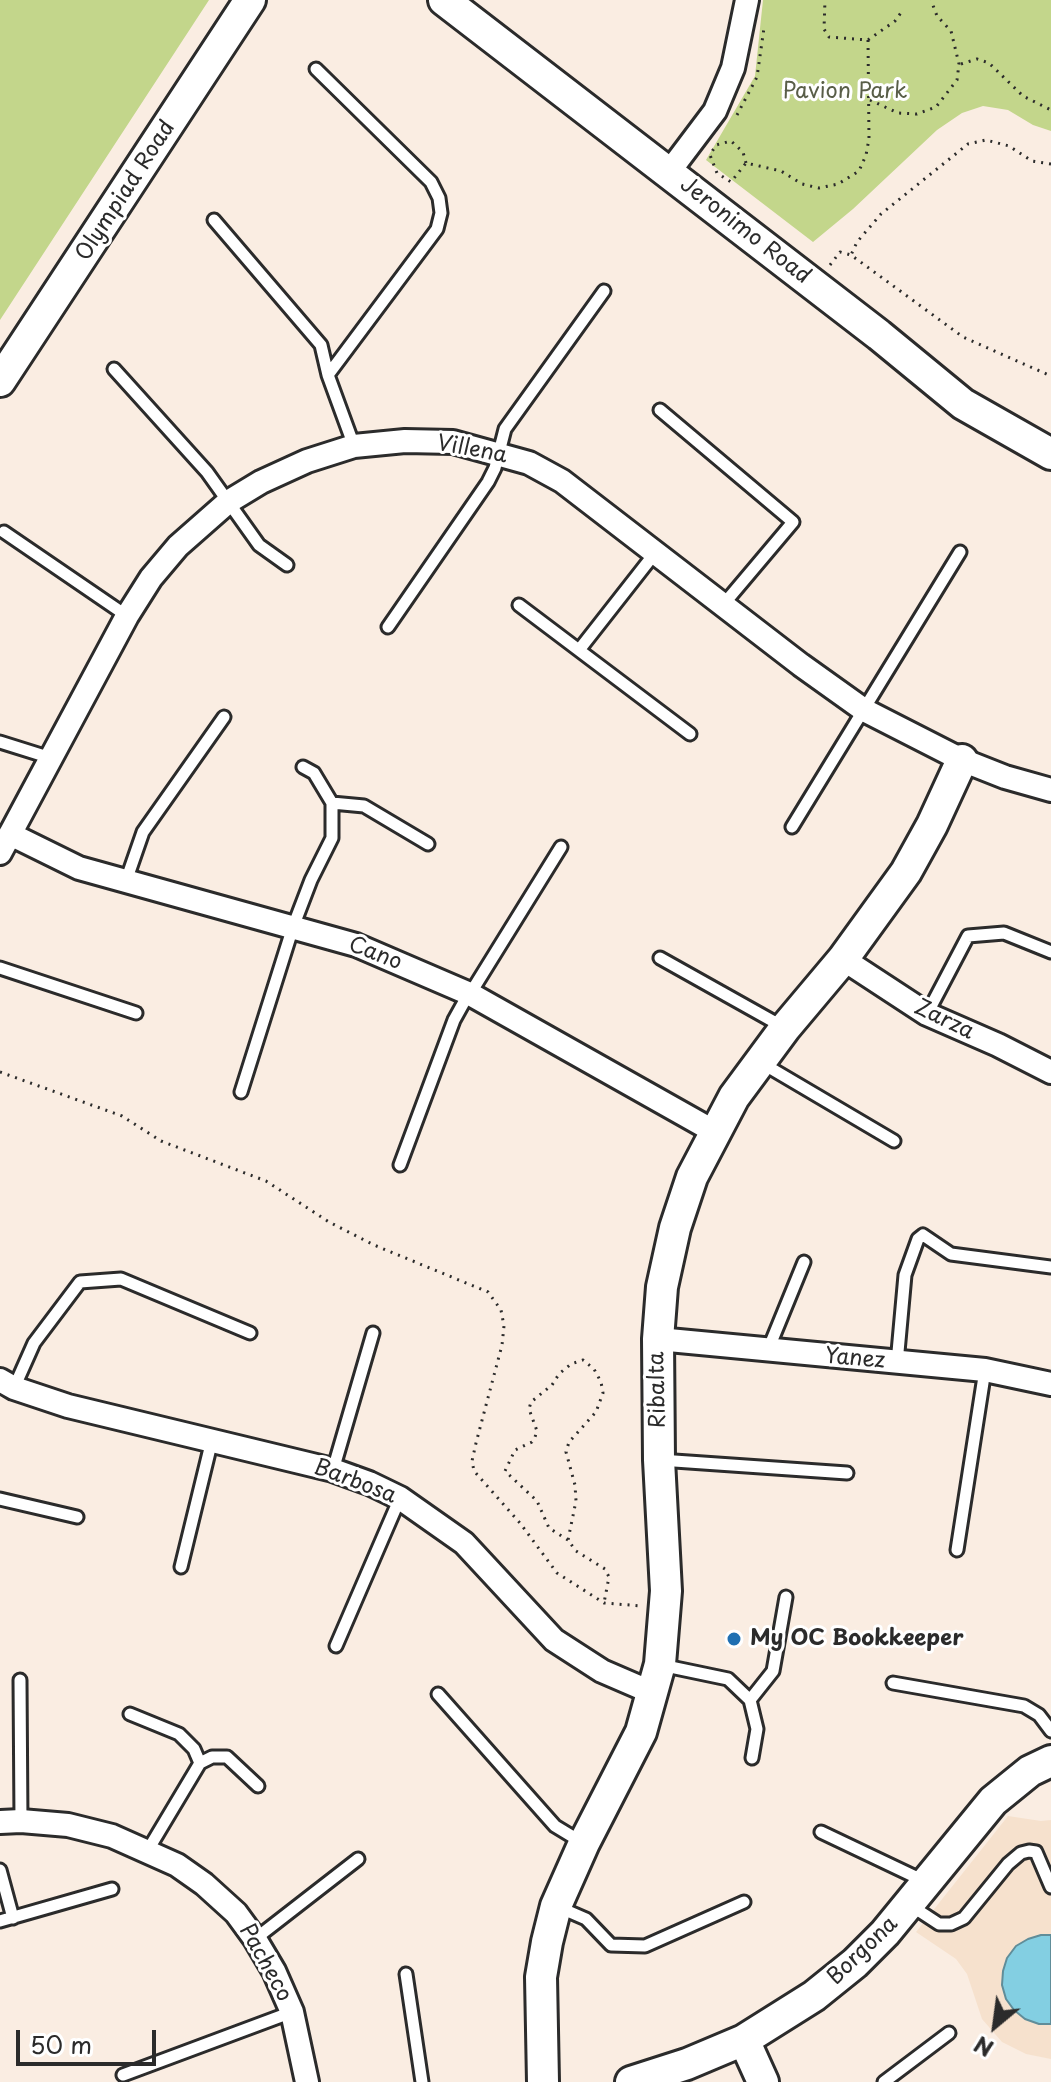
<!DOCTYPE html>
<style>
body{margin:0}
#map{position:relative;width:1051px;height:2082px;overflow:hidden;background:#faede2;font-family:"Playpen Sans",sans-serif}
canvas{display:block}
.north{position:absolute;left:955px;top:1986px;width:80px;height:80px;-webkit-text-stroke:6px #fff;paint-order:stroke;rotate:209deg;font-size:22px;font-weight:700;line-height:32px;text-align:center;color:#2b2b2b}
.north::after{content:'';display:block;margin:auto;width:28px;height:36px;background:#2b2b2b;clip-path:polygon(50% 0,100% 100%,50% 72%,0 100%)}
.scale{position:absolute;left:16px;top:2030px;width:140px;height:36px;box-sizing:border-box;border:4px solid #2b2b2b;border-top:0;padding-left:10px;font-size:24px;line-height:28px;white-space:nowrap;color:#2b2b2b;-webkit-text-stroke:6px #fff;paint-order:stroke}
</style>
<div id="map">
<canvas width="1051" height="2082"></canvas>
<div class="north">N</div>
<div class="scale">50 m</div>
</div>
<script>
const c = document.querySelector('canvas').getContext('2d');
c.lineJoin = 'round';
function fillPath(path, color) { c.fillStyle = color; c.fill(path, 'evenodd'); }
const toPath = rows => new Path2D(rows.map(r => 'M' + r).join(''));
function stroke(path, color, width, dash) { c.strokeStyle = color; c.lineWidth = width; c.lineCap = dash ? 'butt' : 'round'; c.setLineDash(dash || []); c.stroke(path); }
function drawText(font, color, halo, rows, align = 'center') {
  c.font = font + ' "Playpen Sans",sans-serif'; c.lineWidth = 6; c.setLineDash([]); c.textBaseline = 'middle'; c.strokeStyle = halo; c.fillStyle = color; for (const [text, x, y, turn = 0] of rows) {
    c.save(); c.translate(x, y); c.rotate((+turn || 0) * Math.PI / 180); c.textAlign = isNaN(turn) ? turn : align; if (halo) c.strokeText(text, 0, 0); c.fillText(text, 0, 0); c.restore();
  }
}
const built = toPath([
 [1008,1816,1041,1821,1051,1820,1051,2059,1026,2054,1002,2042,982,2019,967,1974,956,1959,916,1932]
]);
const green = toPath([
 [0,0,209,0,0,320],
 [763,0,1051,0,1051,131,1033,125,1008,110,983,106,962,113,937,130,853,209,813,242,706,160,755,76]
]);
const water = toPath([
 [1041,1935,1051,1935,1051,2024,1039,2024,1025,2019,1014,2010,1006,1999,1002,1985,1003,1971,1007,1958,1016,1946,1028,1939,1041,1935]
]);
const path = toPath([
 [868,40,895,21,903,10],
 [961,64,977,59,989,63,1023,96,1051,110],
 [870,100,898,113,917,114,936,107,957,80,959,64,951,31,937,16,931,0],
 [737,115,757,77,764,28],
 [746,163,743,152,731,141,716,145,710,155,717,173,731,182,746,163,781,171,802,184,819,188,838,184,859,171,866,155,869,139,868,40,829,37,824,29,825,0],
 [1051,164,1032,161,1009,146,986,140,968,144,881,214,857,242,851,255,963,337,1051,376],
 [830,265,840,252,851,255],
 [0,1072,122,1116,161,1141,266,1181,329,1222,374,1245,488,1292,501,1310,504,1326,502,1345,476,1443,472,1461,474,1471,520,1523,557,1573,604,1603,642,1606],
 [568,1540,549,1528,537,1501,505,1471,515,1450,532,1442,535,1437,537,1431,529,1409,531,1402,552,1385,559,1374,571,1364,583,1360,594,1369,601,1382,603,1393,596,1412,569,1442,566,1452,575,1485,576,1501,568,1540,576,1551,605,1569,609,1577,604,1603]
]);
const lane = toPath([
 [316,69,431,182,439,198,441,213,437,229,328,375],
 [214,220,321,345,328,375,354,446],
 [114,369,207,472,259,545,287,565],
 [660,410,793,522,723,605],
 [4,532,127,616],
 [519,605,690,734],
 [388,627,488,482,495,468,505,429,604,291],
 [579,650,655,553],
 [0,742,51,758],
 [303,767,314,773,332,803,364,806,428,844],
 [792,827,960,552],
 [126,881,143,832,224,717],
 [660,958,785,1028],
 [0,968,136,1013],
 [470,994,561,847],
 [927,1014,968,936,1004,933,1051,952],
 [760,1062,894,1141],
 [241,1092,293,927,311,880,332,838,332,803],
 [400,1165,454,1020,469,993],
 [768,1350,804,1262],
 [897,1363,905,1275,918,1239,923,1235,951,1254,1051,1267],
 [14,1388,34,1343,80,1282,121,1279,250,1333],
 [660,1460,847,1473],
 [333,1470,373,1333],
 [0,1499,77,1517],
 [957,1550,985,1370],
 [181,1567,212,1440],
 [336,1646,400,1498],
 [661,1665,728,1679,750,1700],
 [20,1680,21,1821],
 [893,1683,1024,1706,1039,1715,1051,1731],
 [438,1694,555,1826,583,1843],
 [130,1714,179,1734,194,1749,200,1763,212,1757,227,1757,258,1786],
 [752,1758,757,1729,750,1700,773,1671,786,1597],
 [821,1832,924,1881],
 [148,1850,200,1763],
 [0,1870,13,1918],
 [910,1905,939,1924,951,1924,964,1918,1008,1864,1021,1853,1029,1851,1036,1852,1051,1887],
 [556,1906,586,1919,611,1945,645,1946,744,1902],
 [0,1921,112,1889],
 [255,1939,358,1859],
 [406,1974,422,2082],
 [123,2075,292,2012],
 [884,2082,949,2033]
]);
const street = toPath([
 [669,172,715,111,733,68,747,0],
 [10,834,79,868,356,945,470,994,715,1132],
 [0,853,127,616,151,578,178,546,228,502,261,482,307,461,354,446,405,441,453,442,529,463,562,481,801,665,864,710,962,760,1005,777,1051,790],
 [843,959,927,1014,998,1045,1051,1072],
 [658,1339,985,1370,1051,1384],
 [0,1380,14,1388,68,1406,333,1470,369,1483,400,1498,464,1543,554,1640,602,1671,653,1693],
 [0,1822,21,1821,68,1825,112,1836,177,1865,204,1884,236,1913,255,1939,274,1971,292,2012,307,2082]
]);
const secondary = toPath([
 [444,0,879,335,963,404,1051,454],
 [0,381,250,0],
 [744,2040,763,2082],
 [543,2082,541,1977,547,1942,556,1906,584,1843,641,1732,660,1664,666,1591,659,1460,658,1339,662,1287,675,1228,692,1177,734,1097,785,1028,843,959,906,872,932,825,962,760],
 [631,2082,687,2064,744,2040,814,1996,855,1963,885,1933,993,1801,1030,1771,1051,1761]
]);
const markers = [
 [734,1639,8,"#1f6fb2"]
];
const parkNames = [
 ["Pavion Park",845,92]
];
const streetNames = [
 ["Olympiad Road",126,191,-57],
 ["Jeronimo Road",745,231,38],
 ["Villena",472,450,11],
 ["Cano",375,954,21],
 ["Zarza",944,1020,26],
 ["Yanez",855,1359,5],
 ["Ribalta",658,1390,-91],
 ["Barbosa",355,1482,21],
 ["Borgona",863,1951,-44],
 ["Pacheco",265,1963,61]
];
const poiNames = [
 ["My OC Bookkeeper",750,1639]
];
fillPath(built, '#f6e1cd');
fillPath(green, '#c3d68b');
fillPath(water, '#83cfe2');
stroke(water, '#608d99', 2);
stroke(lane, '#2b2b2b', 17);
stroke(street, '#2b2b2b', 28);
stroke(secondary, '#2b2b2b', 36);
stroke(path, '#2b2b2b', 3, [2, 6]);
stroke(lane, '#fff', 11);
stroke(street, '#fff', 22);
stroke(secondary, '#fff', 30);
for (const [x, y, r, color] of markers) { const dot = new Path2D(); dot.arc(x, y, r, 0, 2 * Math.PI); c.fillStyle = color; c.fill(dot); stroke(dot, '#fff', 3); }
drawText('22px', '#595e48', '#fff', parkNames);
drawText('22px', '#2b2b2b', '#fff', streetNames);
drawText('bold 22px', '#2b2b2b', '#fff', poiNames, 'left');
</script>
